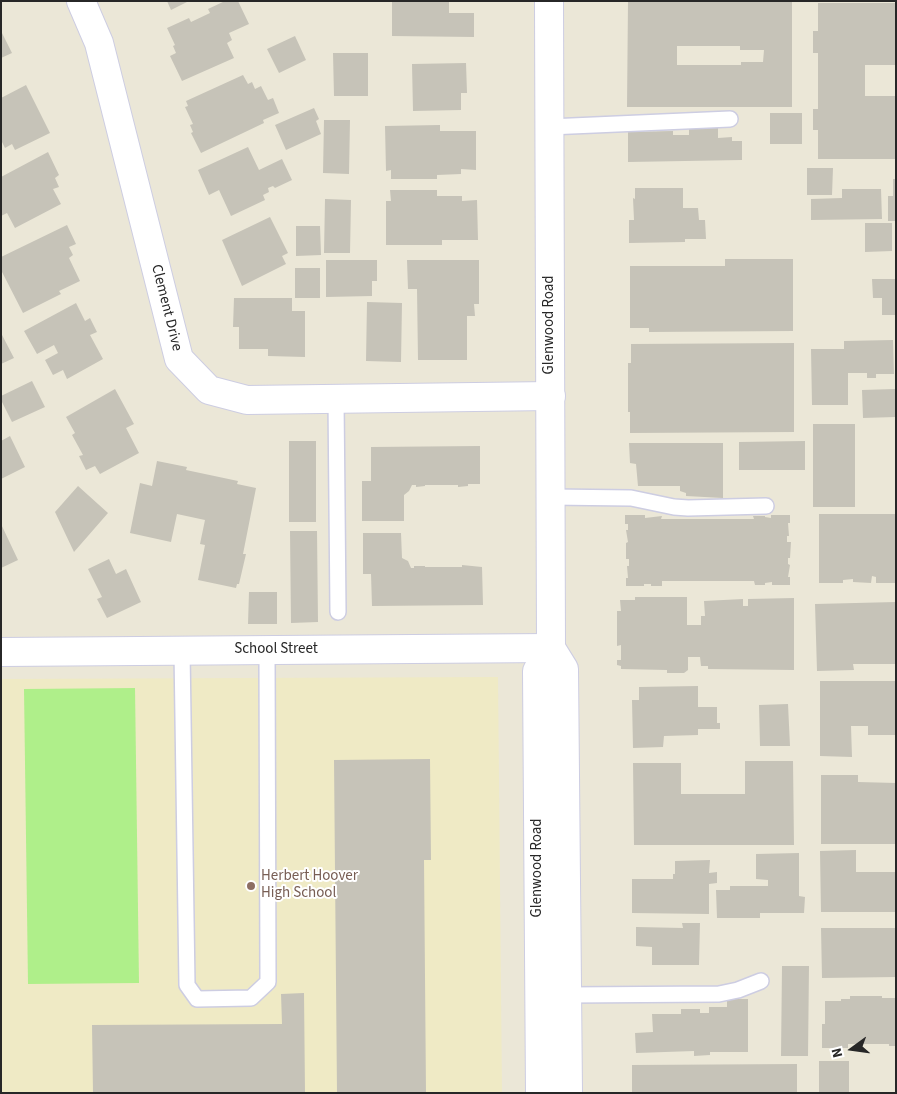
<!DOCTYPE html>
<style>
body{margin:0}
#map{position:relative;width:897px;height:1094px;overflow:hidden;background:#ebe7d7;font-family:"Source Sans 3",sans-serif}
canvas{display:block}
.frame{position:absolute;inset:0;border:2px solid #272727;pointer-events:none}
.north{position:absolute;left:827px;top:1024px;width:50px;height:50px;-webkit-text-stroke:4px #fff;paint-order:stroke;rotate:256deg;font-size:14px;font-weight:700;line-height:20px;text-align:center;color:#272727}
.north::after{content:'';display:block;margin:auto;width:18px;height:22px;background:#272727;clip-path:polygon(50% 0,100% 100%,50% 72%,0 100%)}
</style>
<div id="map">
<canvas width="897" height="1094"></canvas>
<div class="frame"></div>
<div class="north">N</div>
</div>
<script>
const c = document.querySelector('canvas').getContext('2d');
c.lineJoin = 'round';
function fillPath(path, color) { c.fillStyle = color; c.fill(path, 'evenodd'); }
const toPath = rows => new Path2D(rows.map(r => 'M' + r).join(''));
function stroke(path, color, width, dash) { c.strokeStyle = color; c.lineWidth = width; c.lineCap = dash ? 'butt' : 'round'; c.setLineDash(dash || []); c.stroke(path); }
function drawText(font, color, halo, rows, align = 'center') {
  c.font = font + ' "Source Sans 3",sans-serif'; c.lineWidth = 4; c.setLineDash([]); c.textBaseline = 'middle'; c.strokeStyle = halo; c.fillStyle = color; for (const [text, x, y, turn = 0] of rows) {
    c.save(); c.translate(x, y); c.rotate((+turn || 0) * Math.PI / 180); c.textAlign = isNaN(turn) ? turn : align; if (halo) c.strokeText(text, 0, 0); c.fillText(text, 0, 0); c.restore();
  }
}
const education = toPath([
 [498,677,502,1093,1,1093,1,679]
]);
const pitch = toPath([
 [135,688,139,983,28,984,24,689]
]);
const building = toPath([
 [167,1,189,1,171,10],
 [225,1,238,1,249,24,229,33,232,40,227,43,234,58,182,81,170,56,176,53,173,46,175,45,167,28,189,18,191,22,210,13,208,9],
 [392,1,449,1,449,13,474,13,474,37,392,36],
 [628,2,792,2,792,107,627,107],
 [677,46,740,46,740,50,764,50,763,62,741,62,741,65,677,65],
 [818,3,896,3,896,65,865,65,865,96,896,96,896,159,818,159,818,130,813,130,813,109,818,109,818,53,813,53,813,31,818,31],
 [1,31,12,53,1,58],
 [295,36,306,60,279,73,267,49],
 [333,53,368,53,368,96,334,96],
 [466,63,467,93,461,93,461,110,413,111,412,64],
 [243,75,248,84,252,82,255,89,261,86,268,100,273,98,279,113,263,120,264,123,201,153,191,133,193,132,190,125,193,124,185,107,188,106,186,101],
 [26,85,50,133,15,150,12,144,5,148,1,140,1,98],
 [314,108,319,119,316,121,321,134,286,150,275,125],
 [770,113,802,113,802,144,770,144],
 [324,120,350,120,349,174,323,173],
 [440,125,440,131,476,131,476,170,461,169,461,174,437,175,437,179,391,179,391,170,386,171,385,126],
 [689,126,718,126,718,138,732,137,732,141,742,141,742,160,628,162,628,132,673,131,673,135,689,135],
 [248,147,259,170,282,159,292,180,275,188,273,186,268,188,269,192,263,195,265,200,231,216,219,190,209,195,198,170],
 [48,152,59,175,55,178,59,187,53,189,61,204,15,228,7,213,1,216,1,177],
 [807,168,833,168,832,195,807,195],
 [893,179,896,179,896,221,888,221,888,196,893,196],
 [635,188,683,188,683,208,698,208,699,220,705,220,706,239,685,239,685,242,629,243,629,220,634,220,633,198,635,199],
 [842,189,881,189,882,219,811,220,811,199,842,198],
 [390,190,437,190,437,196,462,196,462,201,477,200,478,240,442,240,442,245,386,245,386,201,391,201],
 [325,199,351,200,350,253,324,253],
 [270,217,288,253,282,256,286,264,242,286,222,240],
 [865,223,892,223,892,251,865,252],
 [67,225,76,244,69,247,73,255,69,258,80,281,59,291,61,294,23,313,1,270,1,257],
 [296,226,320,226,321,255,296,256],
 [725,259,793,259,793,331,649,332,649,328,630,328,630,266,725,266],
 [326,260,377,260,377,281,372,281,372,296,326,297],
 [407,260,479,260,479,304,474,304,475,316,467,316,467,360,418,360,417,289,408,289],
 [295,268,320,268,320,298,295,298],
 [872,279,896,279,896,315,882,315,882,298,873,298],
 [234,298,292,298,292,311,305,311,305,357,268,356,268,349,239,349,239,327,233,327],
 [367,302,402,303,401,362,366,361],
 [76,303,85,321,90,318,97,332,90,335,103,359,67,379,63,370,53,375,45,360,58,353,54,345,37,354,24,331],
 [1,333,14,358,1,364],
 [893,340,894,374,876,374,876,378,867,378,867,373,848,373,848,405,812,405,811,349,844,349,844,341],
 [794,343,794,432,630,433,630,412,628,412,628,363,631,363,631,344],
 [32,381,45,407,12,422,1,400,1,396],
 [115,389,134,424,126,428,139,453,100,474,95,466,86,470,79,456,83,455,72,435,75,433,66,417],
 [895,389,895,417,863,418,862,390],
 [813,424,855,424,855,507,813,507],
 [10,436,25,467,1,479,1,441],
 [289,441,316,441,316,522,289,522],
 [805,441,805,470,739,470,739,442],
 [629,443,723,443,723,498,686,496,686,493,680,491,680,486,638,486,636,464,630,463],
 [480,446,480,484,468,484,468,486,458,487,458,485,425,485,425,486,416,487,416,485,412,485,409,491,404,495,404,521,362,521,362,481,371,481,371,447],
 [157,461,187,467,186,470,238,481,237,484,256,488,243,554,246,554,239,584,237,584,236,588,198,580,205,545,200,544,205,520,177,514,171,542,130,533,140,483,152,486],
 [78,486,108,513,74,552,55,512],
 [819,514,896,514,895,583,876,583,876,577,872,576,871,583,853,582,853,579,843,580,843,583,819,583],
 [625,515,645,515,645,518,662,516,661,519,754,519,753,516,765,516,765,517,771,518,771,515,790,515,790,523,788,523,789,536,787,536,787,542,791,542,790,558,788,558,788,564,790,565,788,577,790,577,790,585,772,585,772,582,765,583,765,585,755,585,754,581,662,581,662,586,651,586,651,584,644,584,644,586,626,586,626,578,628,578,627,566,629,566,629,559,626,559,626,543,628,542,626,530,628,530,628,524,625,524],
 [1,524,18,560,1,568],
 [290,531,317,531,318,622,291,623],
 [363,533,401,533,402,558,408,561,411,568,414,568,414,566,425,566,425,567,462,567,462,565,482,567,483,605,372,606,371,574,363,574],
 [109,559,116,574,126,569,141,602,107,618,97,599,102,597,88,569],
 [249,592,277,592,277,624,248,624],
 [635,597,687,597,687,625,701,625,701,616,705,616,704,601,743,599,743,606,748,606,748,599,794,598,794,670,708,669,708,666,701,666,700,657,688,657,688,670,684,673,667,673,667,670,621,669,621,666,617,665,617,660,621,660,621,645,617,646,617,611,621,611,620,600,635,600],
 [896,602,896,664,853,664,854,670,817,671,815,604],
 [820,681,896,681,896,735,868,735,868,726,851,726,852,757,820,756],
 [698,686,698,707,717,707,717,723,720,723,720,729,698,729,698,735,664,736,663,747,633,748,632,700,639,700,639,687],
 [788,704,790,746,760,746,759,705],
 [430,759,431,860,424,860,426,1093,337,1093,334,760],
 [745,761,793,761,794,845,634,845,633,763,681,763,681,794,745,794],
 [821,775,858,775,858,782,896,783,896,844,821,844],
 [856,850,856,872,896,872,896,912,821,912,820,851],
 [799,853,799,896,805,897,804,913,760,913,760,918,717,918,716,890,730,890,730,886,768,886,768,880,756,879,756,854],
 [710,860,709,873,717,872,717,883,709,884,709,914,632,913,632,879,673,879,673,874,675,874,675,861],
 [682,923,700,923,699,965,652,965,652,947,636,946,636,927,683,928],
 [821,928,896,928,896,977,822,978],
 [782,966,809,966,808,1056,781,1056],
 [304,993,305,1093,93,1093,92,1025,282,1024,281,994],
 [850,996,882,996,882,998,895,998,896,1046,889,1046,889,1044,848,1044,848,1048,822,1048,822,1024,825,1024,825,1001,841,1001,841,999,850,999],
 [727,999,748,999,748,1052,710,1052,710,1055,694,1056,694,1051,636,1053,635,1033,653,1032,652,1014,681,1014,681,1009,700,1009,700,1013,709,1013,709,1007,727,1007],
 [819,1061,849,1061,849,1093,819,1093],
 [797,1064,797,1093,632,1093,632,1065]
]);
const service = toPath([
 [549,127,730,119],
 [336,399,338,612],
 [551,497,631,498,674,507,688,508,766,506],
 [182,651,187,985,197,999,251,998,268,982,267,650],
 [567,995,719,994,738,990,761,981]
]);
const minor = toPath([
 [81,1,99,43,179,359,209,390,247,400,551,396],
 [1,652,551,648]
]);
const tertiary = toPath([
 [549,1,551,648,564,669,568,1093],
 [540,1093,537,671,551,648]
]);
const markers = [
 [251,886,5,"#8d6e63"]
];
const streetNames = [
 ["Clement Drive",166,308,76],
 ["Glenwood Road",550,325,-90],
 ["School Street",276,650],
 ["Glenwood Road",538,868,-90]
];
const educationNames = [
 ["Herbert Hoover",261,877],
 ["High School",261,894]
];
fillPath(education, '#efeac5');
fillPath(pitch, '#afef8a');
fillPath(building, '#c6c3b8');
stroke(service, '#cdcde2', 18);
stroke(minor, '#cdcde2', 30);
stroke(tertiary, '#cdcde2', 30);
stroke(service, '#fff', 15);
stroke(minor, '#fff', 28);
stroke(tertiary, '#fff', 28);
for (const [x, y, r, color] of markers) { const dot = new Path2D(); dot.arc(x, y, r, 0, 2 * Math.PI); c.fillStyle = color; c.fill(dot); stroke(dot, '#fff', 2); }
drawText('15px', '#272727', '#fff', streetNames);
drawText('15px', '#785e54', '#fff', educationNames, 'left');
</script>
